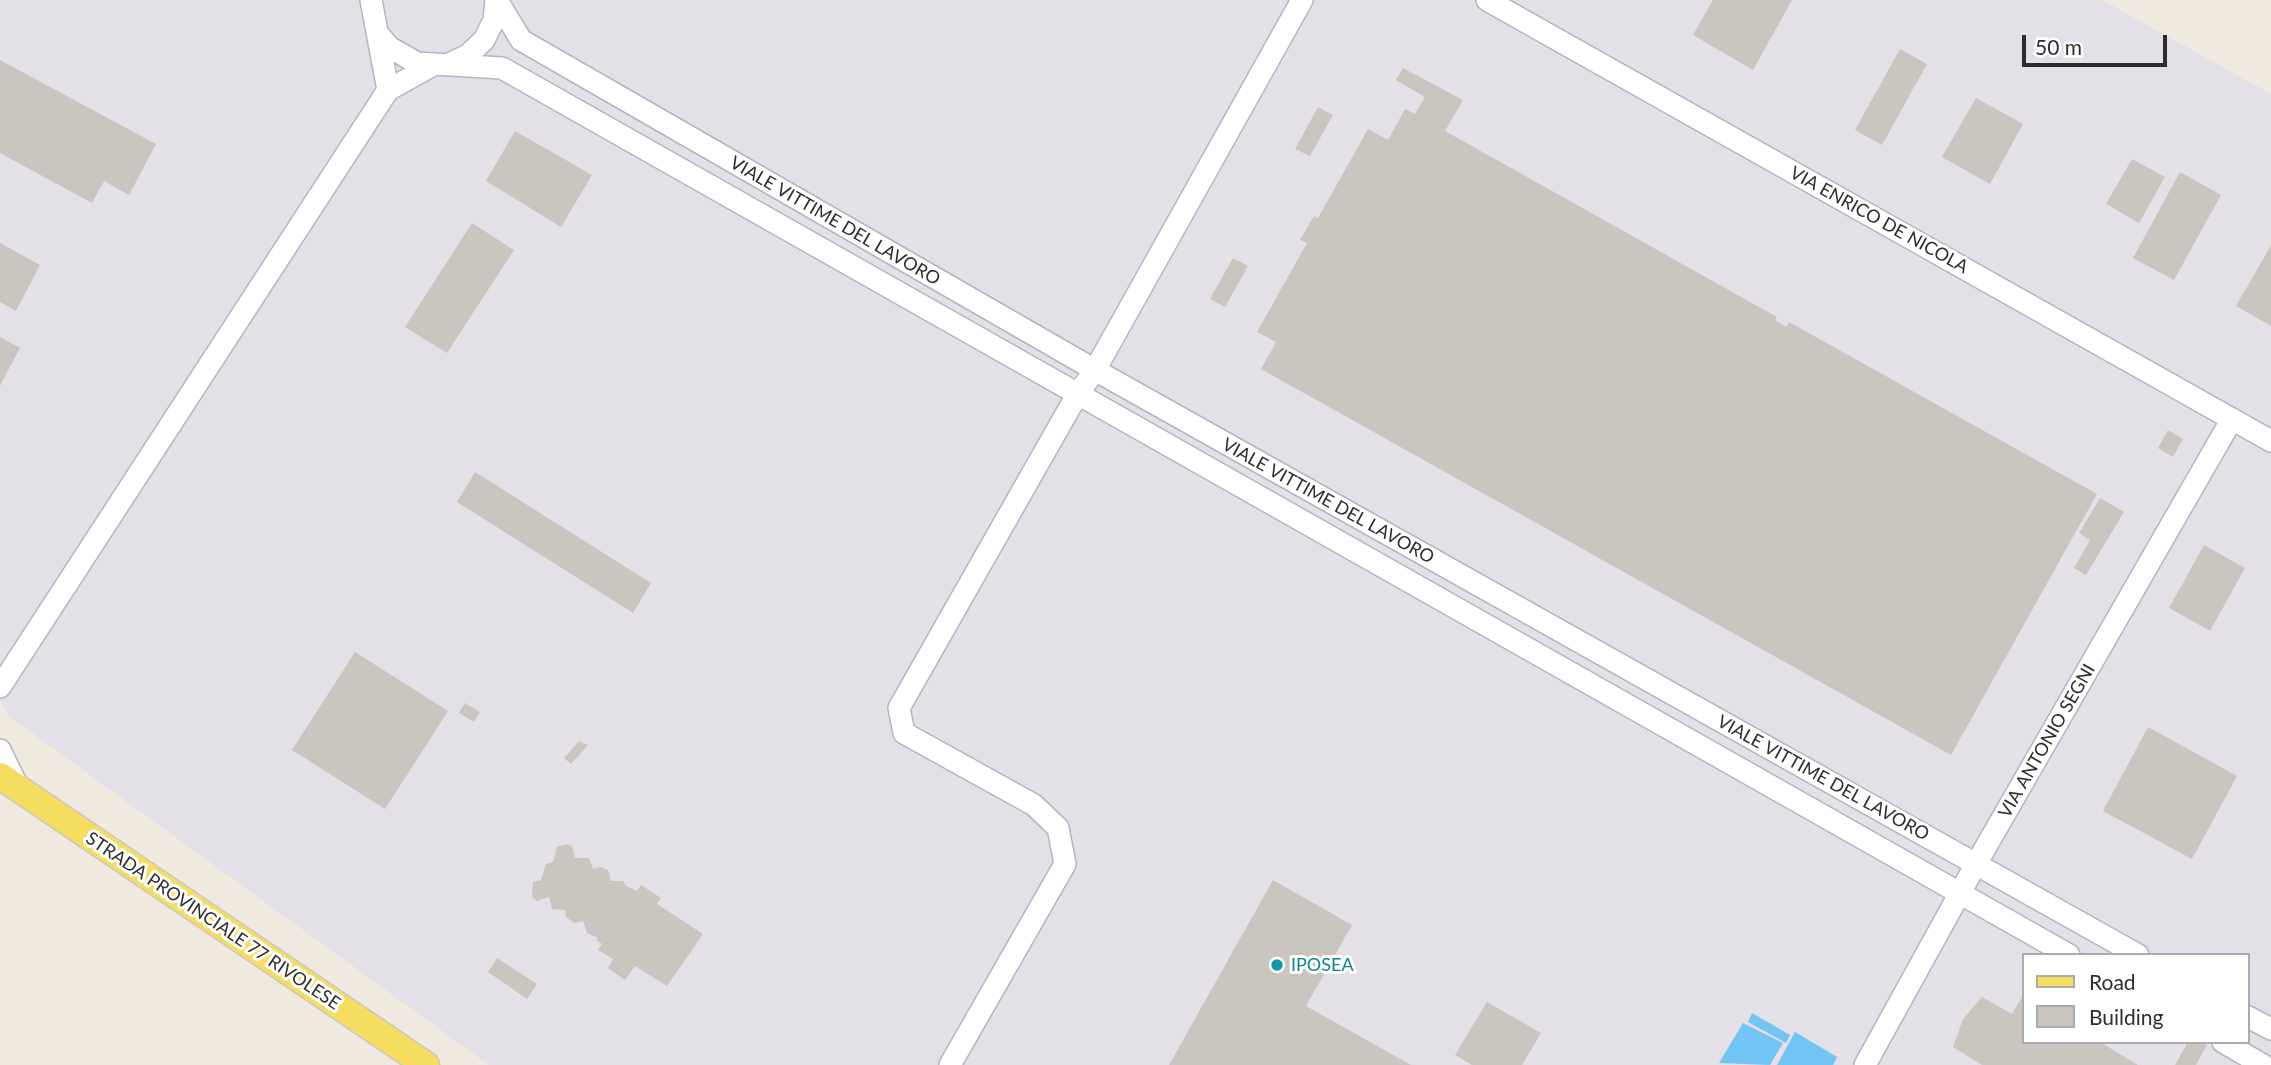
<!DOCTYPE html>
<style>
body{margin:0}
#map{position:relative;width:2271px;height:1065px;overflow:hidden;background:#efe9e0;font-family:Lato,sans-serif}
canvas{display:block}
.legend{position:absolute;left:2022px;top:953px;width:228px;height:91px;box-sizing:border-box;background:#fff;border:2px solid #ababab;margin:0;padding:9px 12px;list-style:none;font-size:21px;color:#2d2d2d}
.legend li{display:flex;align-items:center;gap:14px;height:35px}
.legend b{width:35px;border:2px solid #ababab}
.scale{position:absolute;left:2022px;top:35px;width:145px;height:32px;box-sizing:border-box;border:4px solid #2d2d2d;border-top:0;padding-left:9px;font-size:21px;line-height:24px;white-space:nowrap;color:#2d2d2d;-webkit-text-stroke:5px #fff;paint-order:stroke}
</style>
<div id="map">
<canvas width="2271" height="1065"></canvas>
<ul class="legend">
<li><b style="height:9px;background:#f4dd5f"></b>Road</li>
<li><b style="height:19px;background:#cac6bf"></b>Building</li>
</ul>
<div class="scale">50 m</div>
</div>
<script>
const c = document.querySelector('canvas').getContext('2d');
c.lineJoin = 'round';
function fillPath(path, color) { c.fillStyle = color; c.fill(path, 'evenodd'); }
const toPath = rows => new Path2D(rows.map(r => 'M' + r).join(''));
function stroke(path, color, width, dash) { c.strokeStyle = color; c.lineWidth = width; c.lineCap = dash ? 'butt' : 'round'; c.setLineDash(dash || []); c.stroke(path); }
function drawText(font, color, halo, rows, align = 'center') {
  c.font = font + ' Lato,sans-serif'; c.lineWidth = 6; c.setLineDash([]); c.textBaseline = 'middle'; c.strokeStyle = halo; c.fillStyle = color; for (const [text, x, y, turn = 0] of rows) {
    c.save(); c.translate(x, y); c.rotate((+turn || 0) * Math.PI / 180); c.textAlign = isNaN(turn) ? turn : align; if (halo) c.strokeText(text, 0, 0); c.fillText(text, 0, 0); c.restore();
  }
}
const industrial = toPath([
 [0,0,2102,0,2271,94,2271,1065,489,1065,10,717,0,701],
 [2024,955,2248,955,2248,1042,2024,1042]
]);
const water = toPath([
 [1752,1013,1790,1035,1786,1043,1748,1022],
 [1743,1023,1783,1043,1770,1065,1719,1063],
 [1795,1032,1837,1057,1833,1065,1777,1065]
]);
const building = toPath([
 [1713,0,1792,0,1753,70,1693,35],
 [1900,49,1927,64,1882,145,1855,130],
 [0,60,156,144,129,195,104,181,92,203,0,153],
 [1403,68,1463,100,1445,131,1777,317,1775,320,1786,327,1789,322,2097,494,1951,755,1261,369,1276,342,1257,332,1307,243,1300,240,1314,216,1318,218,1368,129,1388,140,1405,109,1415,114,1425,97,1396,80],
 [1976,98,2023,124,1990,184,1942,157],
 [1318,107,1333,115,1310,156,1295,149],
 [515,131,592,175,561,227,486,181],
 [2132,159,2165,177,2139,223,2106,204],
 [2180,172,2221,195,2174,280,2133,258],
 [472,223,514,250,447,353,405,327],
 [0,243,40,265,16,311,0,302],
 [2271,245,2271,326,2236,306],
 [1233,258,1248,266,1225,307,1210,299],
 [0,337,20,348,0,386],
 [2168,430,2183,439,2173,457,2158,448],
 [475,472,651,583,633,613,457,502],
 [2100,498,2124,512,2086,575,2074,568,2090,540,2079,533],
 [2204,545,2245,568,2210,631,2169,608],
 [355,652,448,711,385,809,292,750],
 [465,703,480,712,474,722,459,713],
 [2148,727,2237,776,2192,859,2103,811],
 [579,741,588,745,571,764,564,758],
 [566,844,572,846,575,858,589,858,593,869,600,867,608,870,611,881,623,881,626,886,637,891,641,885,661,898,657,904,703,934,667,986,635,966,625,980,608,968,613,959,598,950,602,944,596,940,598,938,587,933,583,921,574,923,566,917,565,910,552,909,549,897,537,901,532,896,533,882,541,880,546,864,553,862,557,847],
 [1273,880,1352,925,1306,1006,1411,1065,1169,1065],
 [497,958,537,984,527,999,488,972],
 [1982,997,2012,1014,2022,997,2024,998,2024,1042,2100,1042,2138,1065,1982,1065,1953,1047,1963,1019],
 [1487,1002,1541,1033,1522,1065,1472,1065,1455,1055],
 [2188,1042,2207,1045,2196,1065,2175,1065]
]);
const minor = toPath([
 [371,0,388,90],
 [497,0,521,40,1095,370,2138,955],
 [1487,0,2271,441],
 [379,35,389,47,417,63,502,68,2069,955],
 [449,64,468,55,484,40,494,20,496,0],
 [0,687,388,90,433,65],
 [0,750,19,789],
 [2248,1017,2271,1029],
 [2223,1042,2263,1065],
 [950,1065,1065,864,1058,828,1034,805,904,733,899,708,1077,395,1095,370,1302,0],
 [1865,1065,1976,864,2232,419]
]);
const major = toPath([
 [0,776,426,1065]
]);
const markers = [
 [1277,965,7,"#0f9aa8"]
];
const streetNames = [
 ["VIA ENRICO DE NICOLA",1879,220,29],
 ["VIALE VITTIME DEL LAVORO",835,221,30],
 ["VIALE VITTIME DEL LAVORO",1328,501,29],
 ["VIA ANTONIO SEGNI",2047,741,-60],
 ["VIALE VITTIME DEL LAVORO",1823,778,29],
 ["STRADA PROVINCIALE 77 RIVOLESE",213,921,34]
];
const cultureNames = [
 ["IPOSEA",1291,965]
];
fillPath(industrial, '#e3e0e7');
fillPath(water, '#72c5f2');
fillPath(building, '#cac6bf');
stroke(minor, '#b3b5c1', 24);
stroke(major, '#c8c8c8', 29);
stroke(minor, '#fff', 21);
stroke(major, '#f4dd5f', 26);
for (const [x, y, r, color] of markers) { const dot = new Path2D(); dot.arc(x, y, r, 0, 2 * Math.PI); c.fillStyle = color; c.fill(dot); stroke(dot, '#fff', 2.5); }
drawText('18px', '#2d2d2d', '#fff', streetNames);
drawText('18px', '#0d838f', '#fff', cultureNames, 'left');
</script>
